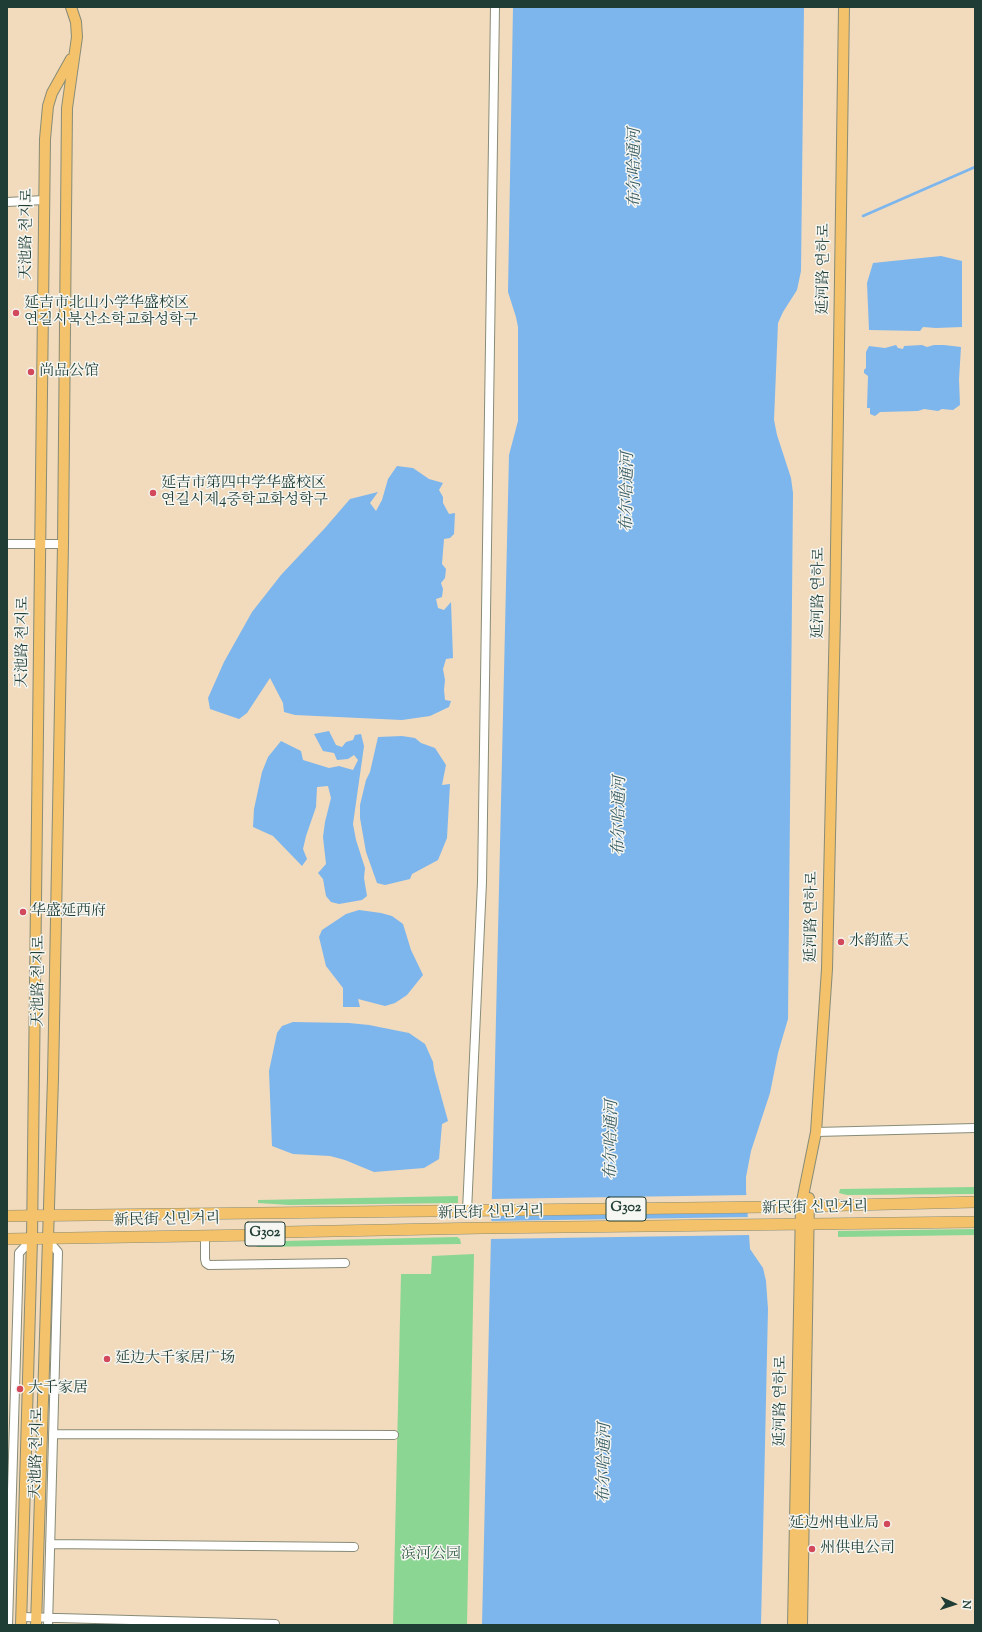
<!DOCTYPE html>
<meta charset="utf-8">
<style>
body{margin:0}
#map{position:relative;width:982px;height:1632px;overflow:hidden;background:#f1dbbc;font-family:"Sorts Mill Goudy",serif}
canvas{display:block}
.frame{position:absolute;inset:0;border:8px solid #1f3d34;pointer-events:none}
.north{position:absolute;left:934px;top:1584px;width:40px;height:40px;-webkit-text-stroke:3px #f6f6f2;paint-order:stroke;rotate:93deg;font-size:11px;font-weight:700;line-height:16px;text-align:center;color:#1f3d34}
.north::after{content:'';display:block;margin:auto;width:14px;height:18px;background:#1f3d34;clip-path:polygon(50% 0,100% 100%,50% 72%,0 100%)}
</style>
<div id="map">
<canvas width="982" height="1632"></canvas>
<div class="frame"></div>
<div class="north">N</div>
</div>
<script>
const c = document.querySelector('canvas').getContext('2d');
c.lineJoin = 'round';
function fillPath(path, color) { c.fillStyle = color; c.fill(path, 'evenodd'); }
const toPath = rows => new Path2D(rows.map(r => 'M' + r).join(''));
function stroke(path, color, width, dash) { c.strokeStyle = color; c.lineWidth = width; c.lineCap = dash ? 'butt' : 'round'; c.setLineDash(dash || []); c.stroke(path); }
function drawText(font, color, halo, rows, align = 'center') {
  c.font = font + ' "Sorts Mill Goudy","Noto Serif SC","Noto Serif KR",serif'; c.lineWidth = 3; c.setLineDash([]); c.textBaseline = 'middle'; c.strokeStyle = halo; c.fillStyle = color; for (const [text, x, y, turn = 0] of rows) {
    c.save(); c.translate(x, y); c.rotate((+turn || 0) * Math.PI / 180); c.textAlign = isNaN(turn) ? turn : align; if (halo) c.strokeText(text, 0, 0); c.fillText(text, 0, 0); c.restore();
  }
}
const green = toPath([
 [975,1187,975,1194,847,1195,839,1193,840,1189],
 [458,1196,458,1203,289,1205,258,1203,258,1200],
 [975,1229,975,1235,838,1237,838,1231],
 [457,1237,460,1239,461,1244,257,1247,257,1244,274,1243,284,1241],
 [474,1254,467,1625,393,1625,401,1274,431,1274,432,1256]
]);
const water = toPath([
 [513,7,804,7,801,271,797,290,783,312,778,323,774,420,777,435,791,478,793,493,788,1019,778,1053,770,1093,751,1151,746,1177,746,1190,750,1249,763,1268,766,1281,768,1309,761,1625,482,1625,509,455,518,421,518,327,516,317,508,292],
 [941,256,962,261,962,327,936,328,923,327,920,331,869,330,867,283,873,263],
 [896,345,898,348,903,349,904,346,922,345,927,347,934,345,944,345,961,347,959,379,960,405,953,410,942,409,938,411,924,409,918,411,880,412,875,416,870,414,870,408,867,408,868,376,864,373,864,370,866,368,866,352,869,346,885,348],
 [397,466,413,468,429,479,443,483,439,490,443,497,443,503,449,514,455,513,454,534,450,538,444,539,442,564,446,569,445,578,441,583,443,589,442,597,436,599,438,608,444,610,451,602,453,658,446,659,443,669,445,680,444,690,445,700,451,701,449,707,430,716,402,720,295,715,284,712,283,703,270,678,247,713,239,719,210,709,208,698,224,662,252,612,281,575,325,528,350,499,378,492,370,503,376,511,382,500,388,479],
 [329,731,336,745,342,747,346,742,353,740,355,735,361,734,364,746,353,824,356,840,365,868,364,878,367,896,362,900,339,904,331,902,326,896,323,879,318,873,326,864,323,837,325,822,331,798,328,786,317,787,316,807,306,836,303,849,307,859,302,866,273,836,253,827,254,809,262,772,268,757,281,741,301,751,303,760,329,768,339,766,353,770,358,760,354,755,348,759,337,760,334,753,323,751,314,734],
 [402,736,415,738,421,743,435,748,446,765,442,785,450,784,447,838,438,860,412,874,410,879,385,885,377,883,366,852,360,818,360,805,366,780,370,772,378,737],
 [359,910,381,913,392,916,403,924,411,950,423,975,407,995,395,1003,385,1006,358,999,360,1007,343,1007,343,988,326,966,319,937,322,930,346,914],
 [293,1022,349,1023,369,1025,409,1033,425,1044,433,1062,434,1070,448,1121,442,1124,439,1159,424,1168,374,1172,345,1160,330,1156,293,1154,272,1146,269,1071,277,1033,282,1026]
]);
const pier = toPath([
 [748,1195,749,1213,489,1216,490,1199],
 [750,1217,751,1235,489,1239,489,1221]
]);
const stream = toPath([
 [863,216,975,167]
]);
const minor = toPath([
 [7,202,44,200],
 [7,544,63,544],
 [816,1132,975,1128],
 [467,1211,482,882,495,7],
 [205,1236,205,1259,206,1263,209,1265,345,1263],
 [47,1239,58,1252,48,1625],
 [53,1434,394,1435],
 [50,1544,354,1547],
 [22,1617,275,1624],
 [8,1625,19,1253,32,1239]
]);
const major = toPath([
 [21,1625,32,1239,45,139,48,106,52,93,71,59],
 [36,1625,53,1078,63,544,67,108,77,37,76,22,71,7],
 [793,1625,801,1206,816,1132,827,969,835,617,844,7],
 [802,1625,809,1198]
]);
const highway = toPath([
 [7,1216,769,1207,975,1202],
 [7,1239,257,1235,285,1232,483,1228,975,1222]
]);
const markers = [
 [16,313,4,"#d1495b"],
 [31,372,4,"#d1495b"],
 [153,493,4,"#d1495b"],
 [23,912,4,"#d1495b"],
 [841,942,4,"#d1495b"],
 [107,1359,4,"#d1495b"],
 [20,1389,4,"#d1495b"],
 [887,1524,4,"#d1495b"],
 [812,1549,4,"#d1495b"]
];
const shields = [
 [626,1209,40],
 [265,1234,40]
];
const shieldNames = [
 ["G302",626,1209],
 ["G302",265,1234]
];
const streetNames = [
 ["天池路 천지로",28,234,-89],
 ["延河路 연하로",825,269,-89],
 ["延河路 연하로",820,593,-89],
 ["天池路 천지로",24,642,-89],
 ["延河路 연하로",813,917,-89],
 ["天池路 천지로",40,981,-89],
 ["新民街 신민거리",815,1209,-1],
 ["新民街 신민거리",491,1214,-1],
 ["新民街 신민거리",167,1221,-1],
 ["延河路 연하로",782,1401,-89],
 ["天池路 천지로",38,1453,-88]
];
const poiNames = [
 ["延吉市北山小学华盛校区",24,304],
 ["연길시북산소학교화성학구",24,321],
 ["尚品公馆",39,372],
 ["延吉市第四中学华盛校区",161,484],
 ["연길시제4중학교화성학구",161,501],
 ["华盛延西府",31,912],
 ["水韵蓝天",849,942],
 ["延边大千家居广场",115,1359],
 ["大千家居",28,1389],
 ["延边州电业局",879,1524,"right"],
 ["州供电公司",820,1549]
];
const parkNames = [
 ["滨河公园",431,1555]
];
const waterNames = [
 ["布尔哈通河",636,168,-90],
 ["布尔哈通河",629,492,-89],
 ["布尔哈通河",621,816,-89],
 ["布尔哈通河",613,1140,-89],
 ["布尔哈通河",606,1463,-89]
];
fillPath(green, '#8bd693');
fillPath(water, '#7db5ed');
fillPath(pier, '#f1dbbc');
stroke(stream, '#7db5ed', 2.5);
stroke(minor, '#888c78', 10);
stroke(major, '#888c78', 12);
stroke(highway, '#888c78', 12);
stroke(minor, '#fff', 8);
stroke(major, '#f3c26a', 10);
stroke(highway, '#f3c26a', 11);
for (const [x, y, r, color] of markers) { const dot = new Path2D(); dot.arc(x, y, r, 0, 2 * Math.PI); c.fillStyle = color; c.fill(dot); stroke(dot, '#f6f6f2', 1.5); }
for (const [x, y, w] of shields) { const box = new Path2D(); box.roundRect(x - w / 2, y - 12, w, 24, 3); c.fillStyle = '#f6f6f2'; c.fill(box); stroke(box, '#1f3d34', 1); }
drawText('bold 14px', '#1f3d34', null, shieldNames);
drawText('15px', '#1f3d34', '#f6f6f2', streetNames);
drawText('15px', '#1f3d34', '#f6f6f2', poiNames, 'left');
drawText('15px', '#355c47', '#f6f6f2', parkNames);
drawText('italic 16px', '#365b62', '#f6f6f2', waterNames);
</script>
